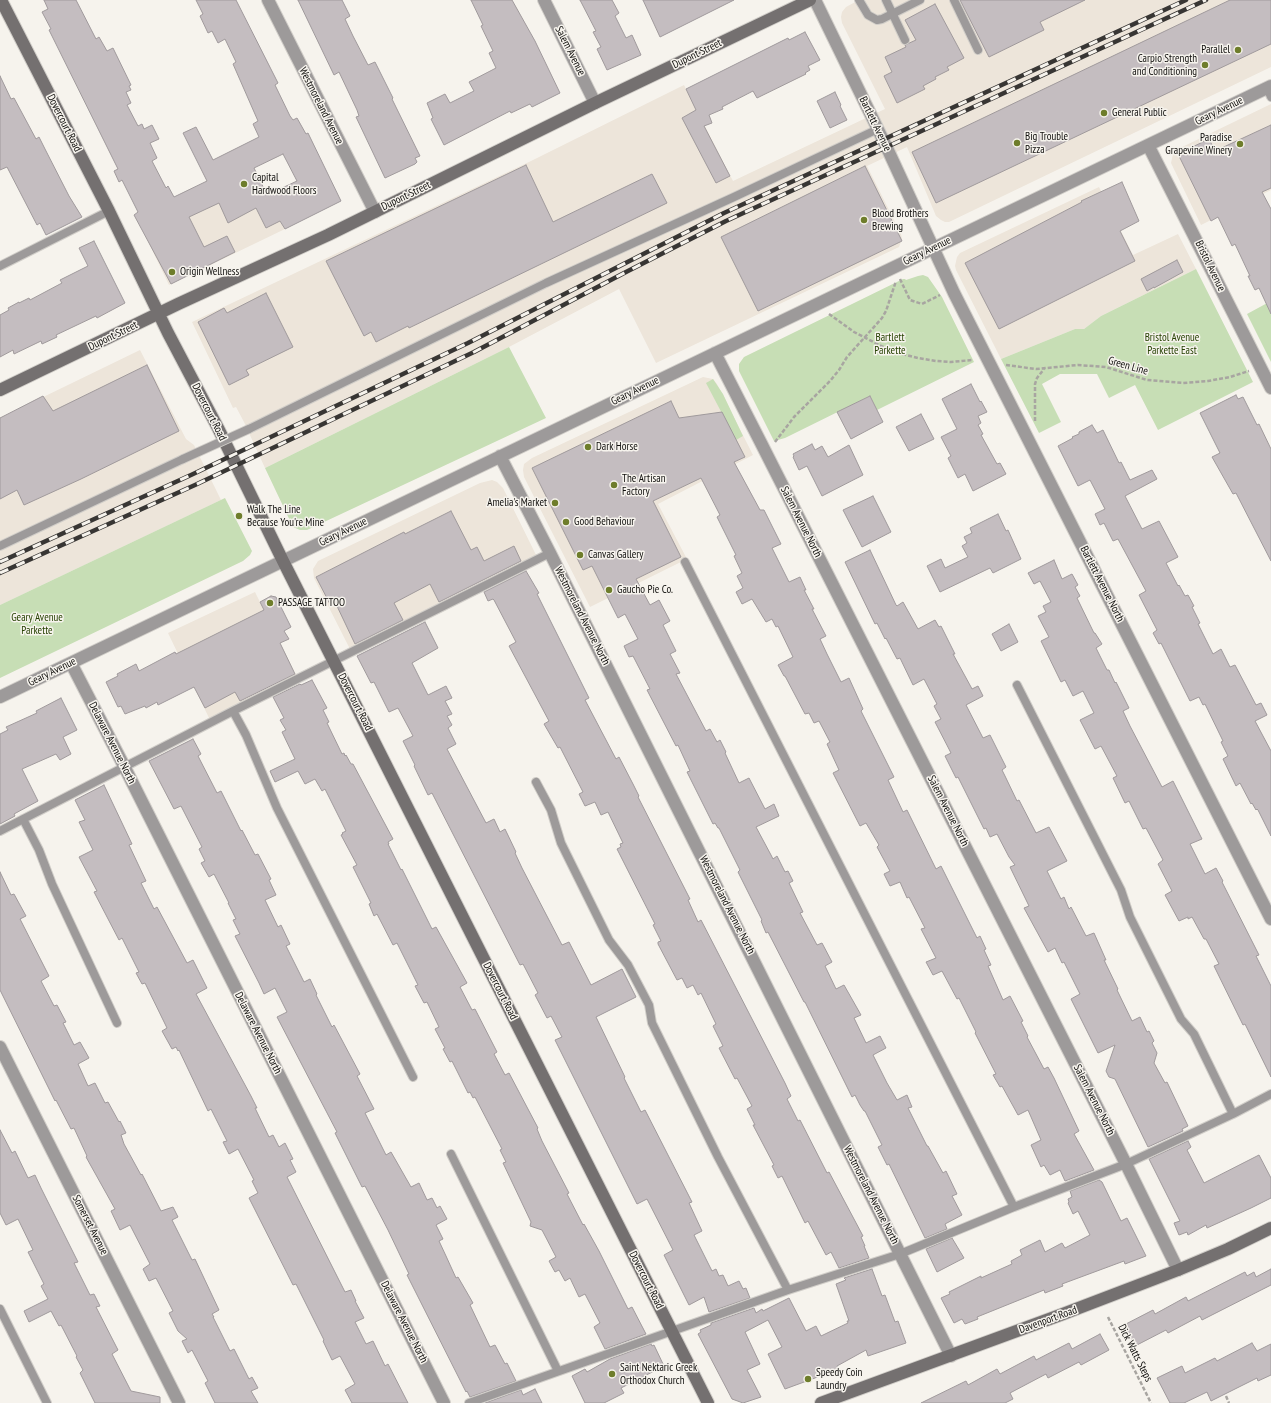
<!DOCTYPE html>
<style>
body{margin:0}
canvas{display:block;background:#f6f3ed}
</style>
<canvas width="1271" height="1403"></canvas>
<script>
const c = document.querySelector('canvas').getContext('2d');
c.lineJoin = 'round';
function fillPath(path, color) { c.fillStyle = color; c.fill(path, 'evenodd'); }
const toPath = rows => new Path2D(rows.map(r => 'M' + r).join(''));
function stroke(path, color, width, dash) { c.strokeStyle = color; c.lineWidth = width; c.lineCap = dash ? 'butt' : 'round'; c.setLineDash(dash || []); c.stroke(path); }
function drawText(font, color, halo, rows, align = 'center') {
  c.font = font + ' "PT Sans Narrow",sans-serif'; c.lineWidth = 3; c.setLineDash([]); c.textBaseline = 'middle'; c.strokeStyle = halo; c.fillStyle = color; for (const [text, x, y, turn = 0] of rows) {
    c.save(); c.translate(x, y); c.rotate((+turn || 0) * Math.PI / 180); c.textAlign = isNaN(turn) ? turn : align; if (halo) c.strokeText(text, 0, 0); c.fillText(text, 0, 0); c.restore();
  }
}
const built = toPath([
 [859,0,1271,0,1271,67,949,222,945,222,941,220,936,216,907,147,867,166,901,234,902,239,899,247,656,363,619,289,509,347,265,468,244,422,236,407,233,408,192,322,531,161,684,85,733,181,885,109,842,23,841,17,842,12,846,7],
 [1271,104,1271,190,1201,225,1171,163,1173,154,1176,150],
 [242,146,285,229,169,285,141,227,186,205,180,194,207,181,200,167],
 [1099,187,1133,255,1178,234,1196,269,1101,316,1084,329,1075,329,1001,359,956,270,955,266,957,257,960,253],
 [140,350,186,439,194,445,221,500,0,605,0,418],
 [703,377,713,379,717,384,753,455,658,504,687,559,590,607,524,477,523,470,524,464,532,458],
 [492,480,497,482,503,488,539,561,353,655,314,578,313,569,318,561,480,483],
 [255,592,297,677,210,720,168,633]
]);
const green = toPath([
 [1196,269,1253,382,1158,430,1135,385,1109,398,1097,374,1060,374,1042,384,1061,422,1039,433,1001,359,1075,329,1084,329,1101,316],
 [923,275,928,277,942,297,974,362,877,410,870,396,785,438,774,441,739,371,739,364,744,357,903,279,905,279,906,280,918,276],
 [1271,301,1271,362,1247,314],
 [509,347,546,418,307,530,300,530,293,527,265,468],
 [713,379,723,394,743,436,736,440,706,383],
 [225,498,252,551,250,555,243,561,0,678,0,605]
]);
const building = toPath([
 [44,0,76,0,96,39,99,37,107,51,113,48,131,85,129,86,131,90,126,92,131,103,127,105,138,126,142,124,144,129,152,125,159,139,150,143,157,158,152,161,166,188,168,186,174,197,207,181,183,133,196,127,213,160,259,137,253,124,258,121,233,64,236,62,225,39,218,43,212,31,208,33,200,16,203,14,196,0,236,0,278,83,275,85,290,116,293,120,297,118,306,134,308,133,341,201,285,229,280,221,266,228,256,208,228,223,219,203,189,217,204,247,227,236,235,252,171,284,134,215,138,212,122,180,119,182,114,171,118,169,49,30,51,29,42,12,48,9,44,0],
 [283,154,297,181,267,195,254,168,283,154],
 [298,0,342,0,350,16,345,19,353,36,368,65,375,62,393,98,392,99,420,156,415,158,417,162,415,164,385,178,356,117,359,116,357,110,339,72,334,75,298,0],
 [471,0,512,0,535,41,560,93,532,107,530,104,511,113,510,111,444,145,431,119,433,118,427,103,445,94,450,103,474,91,469,82,496,68,489,53,493,51,481,26,483,25,471,0],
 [580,0,612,0,619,13,615,16,626,38,632,35,641,55,607,70,597,49,601,47,593,32,596,31,580,0],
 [643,0,734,0,660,37,643,0],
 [960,0,1085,0,1040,22,1044,30,989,57,960,0],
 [1230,0,1271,0,1271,44,936,203,912,152,1230,0],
 [935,4,964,58,947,67,949,70,935,77,936,79,923,86,925,89,897,103,884,76,892,72,885,57,906,47,905,45,916,40,905,20,935,4],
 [805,32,820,60,808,66,810,70,805,73,806,74,757,98,753,91,722,107,723,109,709,115,712,123,704,126,730,176,716,183,682,118,696,110,686,89,788,38,789,40,805,32],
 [0,76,11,99,14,98,36,139,39,137,45,149,69,196,82,217,46,235,40,223,37,225,7,167,0,170,0,76],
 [835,92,841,105,840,106,847,120,830,128,817,101,835,92],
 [1271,125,1271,188,1262,192,1271,209,1271,314,1259,288,1255,290,1248,276,1250,276,1235,244,1232,246,1218,217,1211,221,1178,154,1209,139,1215,151,1271,125],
 [526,165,553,222,652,174,667,203,409,328,408,326,376,342,371,332,364,336,326,261,526,165],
 [865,166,902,241,758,311,721,237,865,166],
 [1122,182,1139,221,1120,231,1135,261,999,329,965,263,1082,202,1081,201,1122,182],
 [94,241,125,303,97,318,96,316,56,335,57,337,42,344,41,341,14,354,13,350,0,357,0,315,9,310,8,308,19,302,19,303,29,298,30,300,62,283,60,280,88,266,79,248,94,241],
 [1177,260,1183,272,1154,288,1154,287,1147,291,1141,279,1177,260],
 [266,293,293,347,246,370,249,375,229,385,198,322,224,308,227,313,266,293],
 [147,365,179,431,81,479,24,505,17,490,0,499,0,418,43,396,53,411,147,365],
 [971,384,980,402,981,401,987,412,978,416,981,423,978,425,983,434,981,435,997,464,1000,463,1006,474,973,491,965,474,958,478,948,458,951,456,941,437,957,429,942,399,971,384],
 [1236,395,1238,399,1243,397,1257,425,1259,424,1271,449,1271,561,1236,493,1233,494,1212,457,1220,453,1200,413,1236,395],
 [870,396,883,422,851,439,837,412,870,396],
 [671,401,679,418,722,412,745,457,734,462,760,510,764,510,781,544,772,548,789,582,800,577,806,590,804,590,814,609,812,609,826,636,820,639,827,654,841,682,849,678,863,709,861,711,894,777,888,780,903,812,907,810,936,869,941,866,977,938,980,936,986,949,984,950,991,965,988,966,1003,1000,1010,996,1023,1021,1021,1022,1028,1036,1027,1037,1044,1069,1048,1067,1054,1078,1079,1131,1074,1134,1094,1170,1065,1181,1060,1170,1050,1175,1044,1165,1041,1167,1031,1145,1041,1140,1028,1110,1018,1115,1002,1086,1000,1087,993,1075,996,1074,975,1033,976,1032,959,998,957,999,942,971,933,975,926,962,936,958,921,929,925,928,909,897,907,898,900,882,890,886,884,874,890,871,877,847,879,845,866,823,860,826,833,773,839,770,827,744,830,742,819,721,814,723,809,713,805,714,785,676,784,676,778,665,793,657,778,626,776,627,772,619,766,622,752,599,742,604,736,592,743,588,737,576,742,573,734,556,736,555,717,517,720,515,701,478,653,501,681,557,636,579,650,605,659,600,670,621,663,625,676,651,670,654,680,673,676,674,706,731,710,729,717,742,720,740,726,752,725,753,739,783,749,778,765,809,774,804,779,816,756,827,771,855,773,859,777,856,785,872,788,871,793,881,789,883,803,912,800,913,817,945,822,943,832,962,825,966,836,989,844,985,861,1015,854,1018,866,1043,880,1036,886,1048,873,1055,887,1083,897,1100,907,1095,912,1107,908,1108,927,1146,928,1146,943,1173,946,1171,957,1194,952,1196,962,1215,945,1224,947,1229,925,1238,889,1164,887,1165,878,1147,882,1145,865,1111,864,1111,860,1105,855,1095,852,1097,805,1002,804,1002,768,932,766,933,761,921,762,920,738,872,740,870,719,828,718,828,715,823,713,824,687,772,690,771,678,745,676,746,647,690,650,689,633,656,629,657,624,646,638,639,625,614,618,618,592,566,583,570,532,468,671,401],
 [921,414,934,439,909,451,896,427,921,414],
 [1092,425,1097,433,1103,430,1119,463,1121,462,1130,480,1152,470,1157,479,1125,496,1142,529,1159,521,1178,557,1166,563,1178,586,1179,585,1185,596,1188,595,1194,606,1192,607,1200,623,1198,624,1213,654,1221,649,1230,667,1235,665,1256,705,1261,703,1267,715,1255,721,1271,751,1271,836,1258,810,1257,809,1256,810,1252,803,1251,804,1240,783,1236,786,1223,759,1228,756,1221,742,1223,741,1205,704,1203,705,1199,697,1190,701,1161,643,1159,644,1153,633,1157,630,1139,595,1146,591,1118,539,1113,541,1104,523,1100,525,1095,514,1105,509,1090,480,1078,486,1058,446,1073,438,1072,437,1079,434,1079,432,1092,425],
 [812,444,815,450,822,446,828,457,849,445,863,475,822,496,807,466,799,470,793,457,794,456,793,454,812,444],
 [873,496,891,532,862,547,843,510,873,496],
 [451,511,471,550,477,547,484,561,514,546,521,561,439,602,430,584,394,603,403,620,355,644,336,604,331,606,316,577,404,532,405,534,451,511],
 [998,514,1006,531,1008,530,1021,559,993,573,990,568,940,592,927,566,941,559,945,568,968,557,962,546,967,543,964,537,972,533,970,528,998,514],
 [870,550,896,605,897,606,903,602,918,629,935,620,939,627,941,626,955,654,953,654,971,687,972,689,978,686,983,696,966,705,983,738,990,735,1006,767,1002,770,1005,776,1017,801,1019,800,1036,833,1049,827,1067,861,1047,871,1061,899,1064,897,1069,909,1071,907,1086,936,1094,933,1106,960,1104,960,1118,989,1117,990,1132,1021,1140,1017,1147,1032,1149,1031,1154,1041,1152,1043,1157,1053,1154,1063,1165,1083,1167,1082,1188,1126,1182,1129,1183,1131,1148,1147,1115,1079,1109,1077,1106,1071,1115,1045,1098,1053,1071,999,1080,994,1064,962,1062,963,1055,948,1048,952,1024,908,1029,906,1010,867,1015,865,1009,857,997,834,990,837,986,828,984,829,958,777,956,778,945,756,951,753,935,722,941,719,934,706,937,704,924,679,913,685,900,658,897,659,886,638,885,639,877,623,875,624,845,562,870,550],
 [1054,560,1062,579,1072,574,1078,585,1075,587,1080,596,1077,598,1094,633,1095,633,1102,644,1096,648,1107,670,1109,670,1115,683,1116,682,1129,708,1123,711,1130,726,1162,787,1173,781,1202,839,1190,844,1205,874,1216,868,1223,881,1222,882,1259,955,1256,956,1271,986,1271,1077,1245,1024,1243,1025,1214,966,1219,964,1206,939,1204,939,1192,917,1188,919,1188,917,1179,921,1165,895,1172,891,1158,864,1163,860,1146,828,1143,829,1129,801,1125,803,1113,778,1117,776,1101,746,1095,749,1080,720,1094,713,1083,691,1073,696,1065,680,1061,682,1041,641,1049,637,1038,616,1046,612,1043,606,1051,602,1040,581,1034,584,1028,573,1054,560],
 [526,571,539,593,537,594,589,698,585,700,616,759,619,757,633,784,639,796,638,797,690,899,688,900,698,922,701,920,785,1083,791,1096,787,1099,798,1121,800,1120,827,1173,829,1172,863,1236,861,1237,865,1246,864,1246,869,1258,839,1268,831,1252,826,1255,808,1221,805,1223,782,1176,778,1178,772,1166,774,1165,753,1125,755,1125,747,1109,752,1106,737,1078,735,1079,719,1048,723,1046,713,1026,716,1024,701,993,698,995,693,985,687,988,682,978,677,980,658,944,658,942,661,941,653,925,655,924,617,849,621,847,620,844,623,843,608,812,601,815,595,802,585,806,579,794,583,792,560,747,558,748,544,724,549,721,509,646,516,642,494,600,493,599,488,601,484,592,526,571],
 [271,596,276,597,291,627,284,631,289,639,280,643,295,674,240,701,235,692,205,708,194,687,158,705,157,702,146,708,145,706,125,714,121,706,118,707,106,682,118,676,117,674,136,664,139,671,175,652,176,654,264,610,260,602,271,596],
 [425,622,438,648,412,663,428,695,446,686,452,698,445,701,452,714,447,716,452,725,448,728,456,744,447,749,486,823,494,819,500,832,505,829,516,852,515,853,522,868,562,945,569,942,591,985,622,969,636,997,596,1017,625,1077,624,1078,641,1112,645,1110,692,1202,689,1203,702,1231,694,1235,712,1271,716,1269,719,1276,723,1275,728,1286,739,1281,743,1289,746,1288,750,1298,709,1312,704,1297,689,1305,664,1255,673,1250,647,1199,637,1204,555,1040,562,1037,551,1016,547,1018,535,995,538,993,523,964,520,965,432,793,428,795,414,766,415,765,403,741,413,736,398,708,389,712,374,682,371,683,357,656,425,622],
 [1009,624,1018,642,1001,651,992,634,1009,624],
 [312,680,327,708,323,710,329,722,327,723,342,754,344,753,345,756,346,755,351,764,353,764,393,839,388,842,389,844,388,844,401,870,402,869,432,929,436,927,467,983,460,987,472,1010,475,1009,497,1052,494,1054,505,1075,509,1073,538,1128,537,1129,542,1141,569,1193,567,1194,583,1225,584,1224,599,1251,628,1309,632,1307,646,1334,605,1349,594,1327,600,1323,585,1294,579,1297,570,1278,565,1281,559,1270,555,1272,549,1261,556,1257,542,1230,530,1226,531,1222,503,1163,506,1162,500,1150,502,1149,475,1097,473,1098,470,1092,468,1093,452,1061,450,1062,443,1049,445,1048,435,1029,439,1027,427,1002,424,1003,415,986,418,985,397,943,393,945,377,914,374,916,369,904,371,903,353,867,357,865,341,835,343,834,342,833,346,831,325,789,322,791,315,779,305,784,298,771,275,782,270,771,295,759,282,732,286,730,280,720,284,718,273,697,300,684,301,685,312,680],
 [61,698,77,730,63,737,71,754,60,760,56,754,22,769,38,801,14,814,15,816,0,824,0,734,8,730,6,727,37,713,36,711,61,698],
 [193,739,201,754,198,756,217,793,221,791,241,831,242,830,255,855,258,854,271,879,269,880,276,895,265,900,278,927,281,925,290,944,286,946,304,982,310,979,317,994,316,995,332,1027,334,1025,360,1074,357,1076,374,1109,365,1113,386,1155,391,1152,411,1187,419,1183,427,1200,432,1198,437,1208,440,1206,447,1219,436,1225,443,1239,439,1241,446,1256,456,1278,458,1277,473,1303,470,1305,490,1347,495,1345,505,1364,507,1363,516,1381,470,1397,467,1391,466,1392,407,1275,409,1274,388,1230,365,1186,362,1187,335,1133,337,1132,277,1017,287,1012,275,988,264,994,259,983,235,936,240,934,233,920,236,919,228,903,229,903,214,874,209,877,201,863,205,861,199,849,202,847,181,806,174,809,149,761,193,739],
 [104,785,132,844,129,845,146,881,141,883,154,909,157,907,187,963,193,960,207,988,196,994,251,1096,257,1108,255,1108,269,1137,273,1135,279,1147,285,1143,293,1159,290,1160,296,1172,287,1177,345,1292,351,1290,356,1301,355,1301,364,1318,355,1322,366,1344,373,1341,385,1366,388,1364,408,1403,352,1403,345,1390,355,1384,340,1356,332,1360,323,1341,324,1340,296,1284,293,1285,249,1198,258,1193,252,1181,254,1180,238,1149,229,1154,223,1142,227,1141,211,1109,208,1111,179,1050,178,1051,176,1047,172,1049,162,1031,167,1028,145,983,142,984,136,973,139,972,122,938,119,940,94,892,97,891,79,857,93,850,79,822,85,820,75,800,104,785],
 [0,872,11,895,14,894,26,916,20,919,49,976,41,981,54,1006,57,1005,66,1022,63,1023,74,1045,80,1042,89,1058,78,1064,88,1086,95,1083,105,1103,108,1102,119,1122,120,1121,126,1133,121,1135,124,1144,141,1175,142,1174,161,1211,173,1207,178,1217,172,1220,192,1260,195,1259,219,1310,212,1314,214,1317,213,1317,230,1351,234,1349,249,1379,252,1377,258,1388,251,1391,258,1403,215,1403,205,1383,208,1381,193,1352,192,1350,188,1353,182,1341,187,1339,178,1331,169,1313,173,1311,156,1278,149,1281,143,1269,150,1264,130,1225,120,1230,111,1211,115,1209,86,1157,87,1156,74,1128,71,1129,56,1100,55,1101,0,990,0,872],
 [0,1130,12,1153,15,1151,28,1178,35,1175,41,1188,78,1262,74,1263,90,1295,94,1294,100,1306,96,1307,118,1350,112,1354,131,1391,160,1397,160,1403,95,1403,80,1373,83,1370,76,1357,77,1356,61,1325,59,1326,51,1311,29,1322,24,1311,48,1299,41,1286,44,1284,28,1252,33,1250,18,1219,6,1225,0,1213,0,1130],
 [1188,1141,1191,1147,1187,1150,1204,1183,1259,1155,1271,1178,1271,1198,1251,1208,1207,1228,1206,1225,1188,1235,1187,1232,1179,1235,1174,1223,1180,1221,1149,1159,1188,1141],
 [1099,1180,1102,1182,1121,1221,1127,1218,1146,1256,1125,1264,1124,1261,1062,1284,1063,1286,1045,1293,1044,1290,977,1317,978,1319,965,1324,962,1319,954,1323,941,1298,950,1294,949,1292,981,1276,981,1278,1012,1264,1011,1261,1022,1255,1020,1250,1040,1240,1045,1252,1062,1243,1065,1248,1090,1235,1078,1211,1073,1214,1068,1203,1069,1202,1068,1199,1072,1197,1070,1191,1099,1180],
 [952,1238,964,1258,937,1272,926,1249,952,1238],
 [872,1269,882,1296,885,1295,895,1322,898,1321,906,1343,868,1356,866,1350,837,1366,839,1370,828,1375,826,1372,815,1378,785,1389,768,1354,782,1347,768,1320,745,1332,760,1364,747,1370,761,1397,743,1403,732,1399,698,1334,701,1332,700,1330,711,1325,711,1323,754,1308,756,1313,762,1309,763,1311,789,1298,806,1331,816,1326,821,1336,848,1323,847,1321,849,1321,836,1284,846,1280,844,1278,872,1269],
 [1271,1269,1271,1285,1202,1320,1200,1316,1168,1333,1166,1330,1135,1346,1124,1325,1153,1310,1155,1314,1186,1297,1188,1301,1245,1272,1247,1276,1254,1272,1256,1277,1271,1269],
 [1100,1334,1109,1350,1081,1365,1079,1362,1048,1378,1046,1374,1010,1393,1013,1399,1005,1403,921,1403,966,1381,968,1385,997,1369,1000,1374,1034,1356,1036,1360,1069,1343,1072,1349,1100,1334],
 [1252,1343,1257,1351,1271,1344,1271,1375,1258,1381,1257,1378,1211,1401,1207,1392,1184,1403,1170,1403,1157,1378,1182,1366,1185,1373,1215,1358,1217,1361,1252,1343],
 [651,1344,652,1346,654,1345,664,1366,621,1388,624,1393,604,1403,585,1403,572,1376,585,1369,587,1372,610,1359,651,1344],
 [535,1389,542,1403,485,1403,521,1390,523,1395,535,1389]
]);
const path = toPath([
 [900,279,910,300,922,304,940,295],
 [829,314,854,332,885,348,902,354,918,358,936,361,951,362,972,360],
 [1006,365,1036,369,1078,365,1106,367,1147,380,1183,383,1208,381,1230,377,1249,371],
 [1035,421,1035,384,1037,378,1044,369],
 [775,442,794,417,830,381,839,370,847,357,882,318,886,311,896,281],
 [1108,1317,1151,1403],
 [1226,1396,1229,1403]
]);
const lane = toPath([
 [859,0,868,15,877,20,882,19,920,0],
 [886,0,905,40],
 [954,0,978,50],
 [1267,88,1271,97],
 [0,266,109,211],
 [249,429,546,283,734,197,878,129],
 [0,546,183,459],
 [685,562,1014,1207],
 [1017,685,1121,890,1130,917,1181,1019,1194,1034,1233,1114],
 [233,711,550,553],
 [536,782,551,810,561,843,609,940,628,965,649,1005,652,1023,718,1157,788,1290],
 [23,819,39,850,52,884,117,1023],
 [0,831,233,711,246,735,277,808,413,1077],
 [451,1154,558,1371],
 [0,1309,47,1403],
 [469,1403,788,1290,900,1254,1014,1207,1126,1164,1233,1114,1271,1094]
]);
const street = toPath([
 [268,0,375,212],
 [544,0,595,103],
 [815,0,887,148,954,293,1271,919],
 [1148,145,1271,388],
 [715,353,761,443,1126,1164,1178,1270],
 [500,456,550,553,951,1356],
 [71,663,124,766,444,1403],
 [0,697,1271,86],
 [0,1047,179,1403]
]);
const secondary = toPath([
 [1,0,109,211,168,333,218,428,283,561,708,1403],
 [0,390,178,304,328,235,595,103,810,0],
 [821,1403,1063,1314,1178,1270,1228,1249,1271,1228]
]);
const rail = toPath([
 [0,562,191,475,468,343,724,213,1186,0],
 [0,573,195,485,474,352,626,272,726,221,1206,0]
]);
const laneBridge = toPath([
 [183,459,249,429]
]);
const markers = [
 [1238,50,4,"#6e7d2b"],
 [1205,65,4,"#6e7d2b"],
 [1104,113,4,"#6e7d2b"],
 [1017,143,4,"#6e7d2b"],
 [1240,144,4,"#6e7d2b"],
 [244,184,4,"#6e7d2b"],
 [864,220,4,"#6e7d2b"],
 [172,272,4,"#6e7d2b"],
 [588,447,4,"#6e7d2b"],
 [614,485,4,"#6e7d2b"],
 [555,503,4,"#6e7d2b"],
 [239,516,4,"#6e7d2b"],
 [566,522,4,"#6e7d2b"],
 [580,555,4,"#6e7d2b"],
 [609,590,4,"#6e7d2b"],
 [270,603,4,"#6e7d2b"],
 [612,1374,4,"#6e7d2b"],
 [808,1379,4,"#6e7d2b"]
];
const poiNames = [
 ["Parallel",1230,50,"right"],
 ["Carpio Strength",1197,59,"right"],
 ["and Conditioning",1197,72,"right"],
 ["General Public",1112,113],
 ["Big Trouble",1025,137],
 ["Pizza",1025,150],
 ["Paradise",1232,138,"right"],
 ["Grapevine Winery",1232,151,"right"],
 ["Capital",252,178],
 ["Hardwood Floors",252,191],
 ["Blood Brothers",872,214],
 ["Brewing",872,227],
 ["Origin Wellness",180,272],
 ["Dark Horse",596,447],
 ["The Artisan",622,479],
 ["Factory",622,492],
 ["Amelia's Market",547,503,"right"],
 ["Walk The Line",247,510],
 ["Because You're Mine",247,523],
 ["Good Behaviour",574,522],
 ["Canvas Gallery",588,555],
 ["Gaucho Pie Co.",617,590],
 ["PASSAGE TATTOO",278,603],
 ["Saint Nektaric Greek",620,1368],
 ["Orthodox Church",620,1381],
 ["Speedy Coin",816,1373],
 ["Laundry",816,1386]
];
const streetNames = [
 ["Salem Avenue",570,51,63],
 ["Dupont Street",697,54,-26],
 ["Westmoreland Avenue",321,106,63],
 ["Geary Avenue",1219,111,-26],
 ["Dovercourt Road",64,123,63],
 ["Bartlett Avenue",875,124,64],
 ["Dupont Street",406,196,-26],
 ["Geary Avenue",927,251,-26],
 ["Bristol Avenue",1210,266,64],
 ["Dupont Street",113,336,-26],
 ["Green Line",1128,366,16],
 ["Geary Avenue",635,391,-26],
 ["Dovercourt Road",209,412,63],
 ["Salem Avenue North",801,522,63],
 ["Geary Avenue",343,532,-26],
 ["Bartlett Avenue North",1102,584,63],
 ["Westmoreland Avenue North",582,616,63],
 ["Geary Avenue",52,672,-26],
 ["Dovercourt Road",355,702,63],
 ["Delaware Avenue North",112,743,63],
 ["Salem Avenue North",948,811,63],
 ["Westmoreland Avenue North",727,905,63],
 ["Dovercourt Road",500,991,63],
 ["Delaware Avenue North",258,1033,63],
 ["Salem Avenue North",1094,1100,63],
 ["Westmoreland Avenue North",871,1195,63],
 ["Somerset Avenue",90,1225,63],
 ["Dovercourt Road",646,1280,63],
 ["Davenport Road",1048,1320,-20],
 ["Delaware Avenue North",404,1322,63],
 ["Dick Watts Steps",1135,1353,63]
];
const parkNames = [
 ["Bartlett",890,338],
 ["Parkette",890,351],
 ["Bristol Avenue",1172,338],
 ["Parkette East",1172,351],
 ["Geary Avenue",37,618],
 ["Parkette",37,631]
];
fillPath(built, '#ede5da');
fillPath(green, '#c7deb5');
fillPath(building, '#c4bdc0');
stroke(building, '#a09a9c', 1);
stroke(lane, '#d1cec9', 10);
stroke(street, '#d1cec9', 14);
stroke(secondary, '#d1cec9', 14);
stroke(path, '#a8a5a1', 2.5, [4, 2]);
stroke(lane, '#9d9a9a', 8);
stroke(street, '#9d9a9a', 12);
stroke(secondary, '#747070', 12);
stroke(rail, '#383634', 4.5);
stroke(rail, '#f6f3ed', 3, [9]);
stroke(laneBridge, '#d1cec9', 10, []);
stroke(laneBridge, '#9d9a9a', 8);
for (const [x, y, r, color] of markers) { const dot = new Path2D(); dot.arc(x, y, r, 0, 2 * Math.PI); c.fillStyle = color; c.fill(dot); stroke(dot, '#f6f3ed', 1.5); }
drawText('11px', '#0f0e0c', '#f6f3ed', poiNames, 'left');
drawText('11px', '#0f0e0c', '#f6f3ed', streetNames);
drawText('11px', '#254001', '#f6f3ed', parkNames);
</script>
